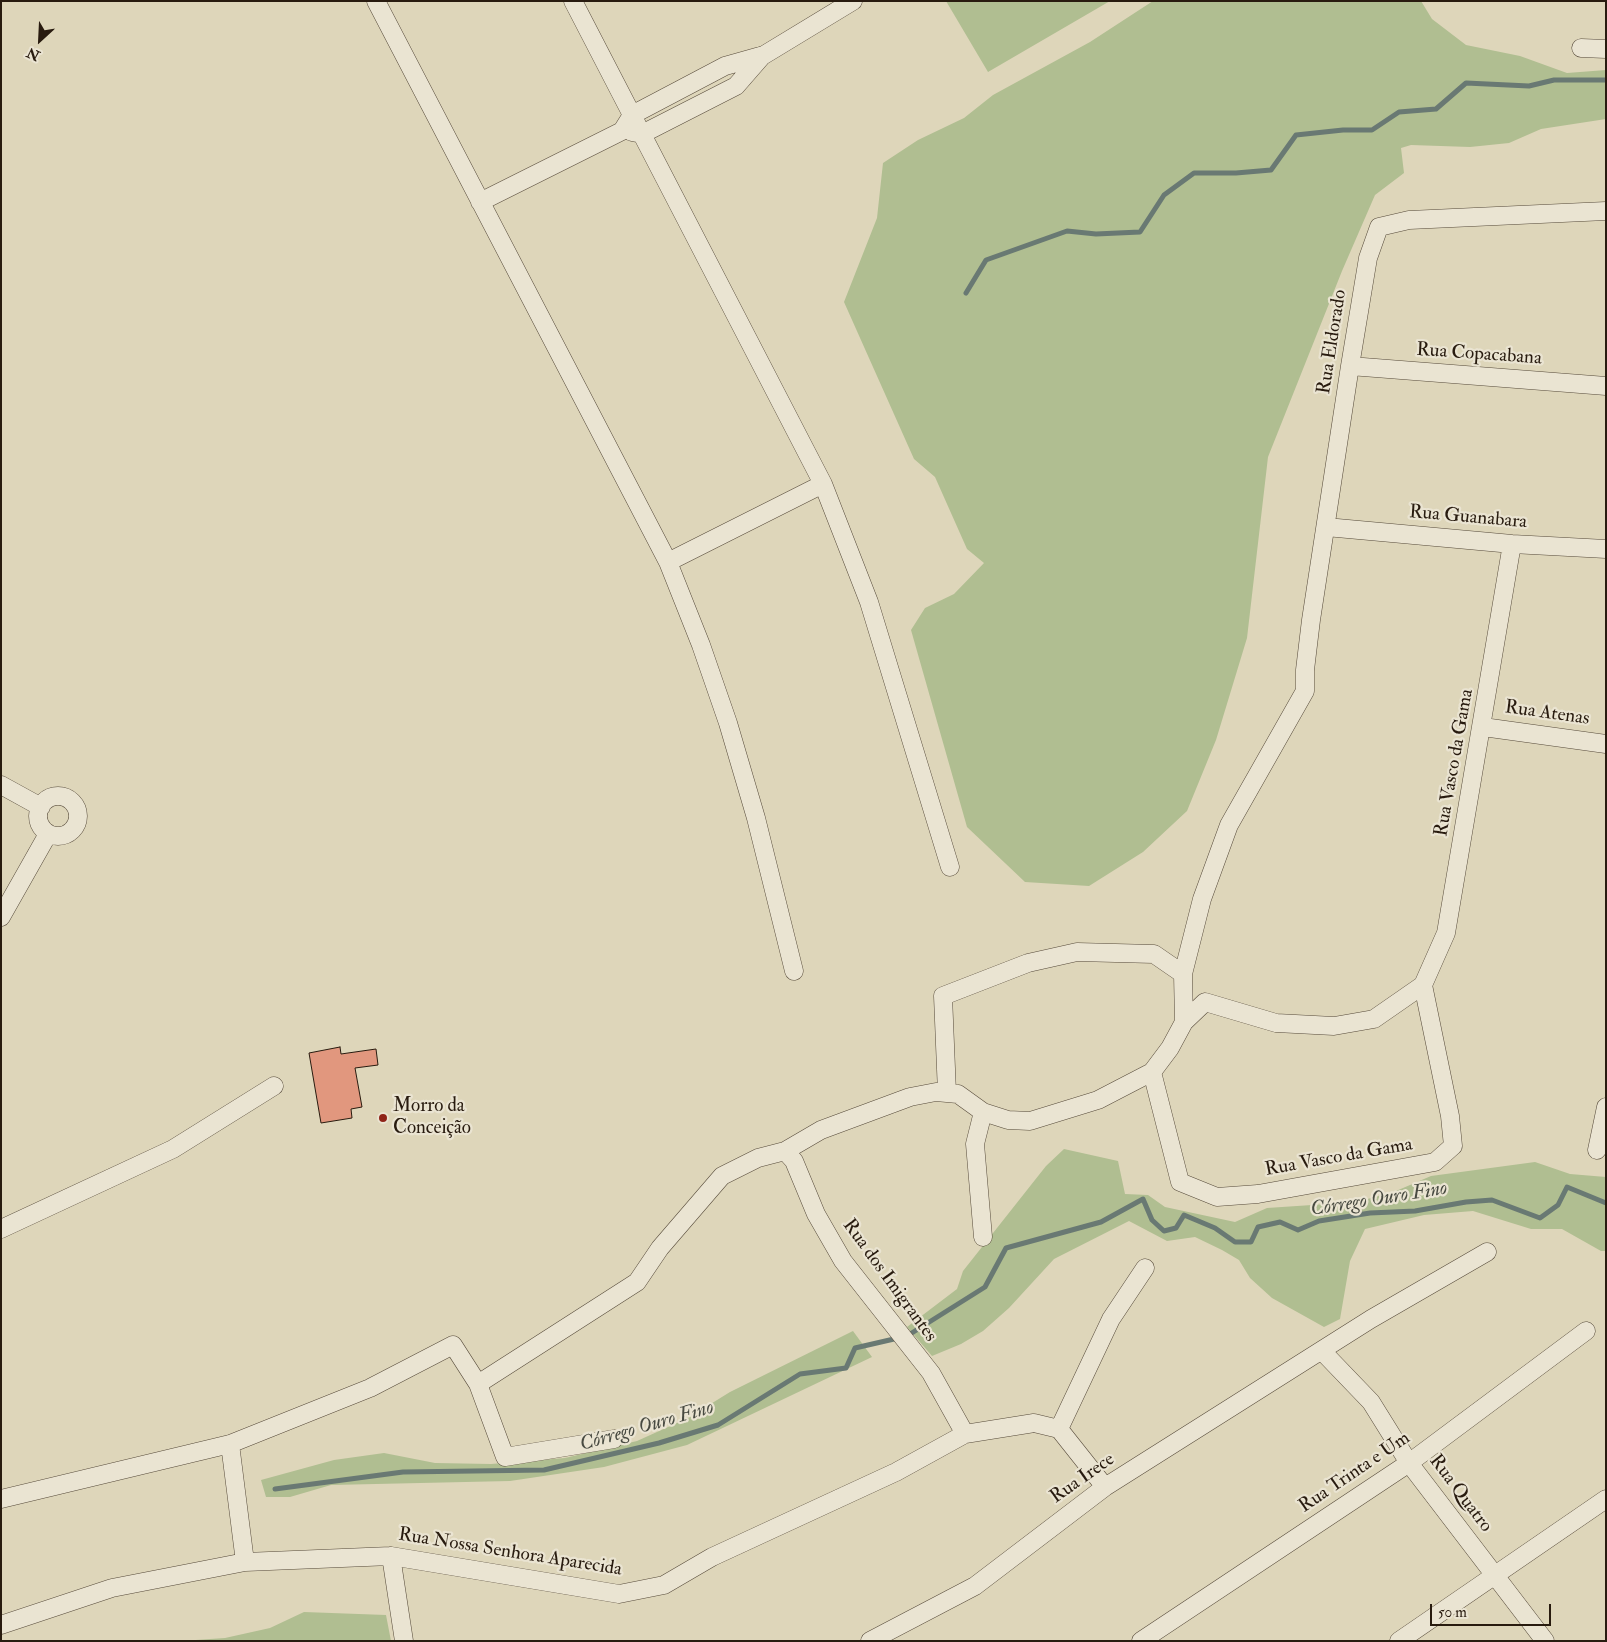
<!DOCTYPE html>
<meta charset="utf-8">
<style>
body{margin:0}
#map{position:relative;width:1607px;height:1642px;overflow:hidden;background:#ded6ba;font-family:"IM FELL Double Pica",serif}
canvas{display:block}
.frame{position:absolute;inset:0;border:2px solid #281b0f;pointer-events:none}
.north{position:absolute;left:15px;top:15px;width:50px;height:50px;-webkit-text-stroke:4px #eae4d2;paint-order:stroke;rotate:205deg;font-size:14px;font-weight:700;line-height:20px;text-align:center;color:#281b0f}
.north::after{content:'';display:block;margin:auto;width:18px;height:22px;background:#281b0f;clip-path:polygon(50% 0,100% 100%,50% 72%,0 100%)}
.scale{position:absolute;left:1430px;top:1604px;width:121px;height:22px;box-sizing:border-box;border:2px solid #281b0f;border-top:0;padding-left:6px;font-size:15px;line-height:18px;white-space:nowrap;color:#281b0f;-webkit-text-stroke:4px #eae4d2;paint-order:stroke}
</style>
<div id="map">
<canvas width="1607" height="1642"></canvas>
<div class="frame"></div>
<div class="north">N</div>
<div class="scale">50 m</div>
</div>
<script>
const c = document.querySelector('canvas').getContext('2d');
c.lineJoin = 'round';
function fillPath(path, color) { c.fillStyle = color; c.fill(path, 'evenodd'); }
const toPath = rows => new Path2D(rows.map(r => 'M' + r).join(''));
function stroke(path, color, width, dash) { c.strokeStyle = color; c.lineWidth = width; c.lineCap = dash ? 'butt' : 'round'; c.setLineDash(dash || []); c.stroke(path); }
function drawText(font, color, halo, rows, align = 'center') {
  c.font = font + ' "IM FELL Double Pica",serif'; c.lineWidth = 4.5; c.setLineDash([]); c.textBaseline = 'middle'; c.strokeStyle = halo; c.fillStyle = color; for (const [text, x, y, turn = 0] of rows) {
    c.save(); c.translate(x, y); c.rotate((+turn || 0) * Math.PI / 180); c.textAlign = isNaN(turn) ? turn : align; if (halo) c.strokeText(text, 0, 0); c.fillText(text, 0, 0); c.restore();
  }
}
const green = toPath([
 [946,1,1110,1,988,72],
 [1153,1,1421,1,1432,19,1466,45,1520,56,1567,73,1606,70,1606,119,1541,129,1509,143,1470,147,1411,145,1401,148,1404,173,1375,195,1342,271,1268,457,1247,638,1216,740,1187,811,1143,852,1089,886,1025,882,967,827,911,630,925,608,954,594,984,563,967,549,935,477,914,459,844,302,877,218,883,163,918,140,964,118,993,95,1090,42],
 [1064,1149,1118,1161,1125,1194,1148,1195,1165,1207,1235,1222,1267,1208,1357,1202,1396,1191,1431,1176,1535,1162,1570,1174,1606,1177,1606,1251,1601,1251,1562,1229,1531,1229,1473,1211,1424,1215,1365,1229,1350,1261,1340,1319,1324,1327,1272,1298,1250,1278,1239,1260,1222,1250,1195,1237,1167,1241,1129,1221,1054,1259,1009,1308,983,1331,961,1344,932,1356,907,1327,957,1289,963,1271,1046,1166],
 [853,1331,872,1357,687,1445,604,1467,510,1481,331,1485,290,1497,266,1497,261,1480,334,1460,384,1453,435,1463,491,1464,565,1458,637,1441,688,1418,730,1392],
 [304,1612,386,1615,391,1641,181,1641,225,1638,270,1628]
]);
const stream = toPath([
 [966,293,986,260,1067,231,1096,234,1140,232,1164,195,1194,173,1236,173,1271,170,1296,135,1343,130,1372,130,1399,112,1436,109,1466,83,1529,86,1554,80,1606,80],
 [275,1489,403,1472,544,1470,659,1443,718,1425,800,1374,846,1368,855,1348,907,1336,985,1287,1006,1248,1101,1222,1143,1199,1152,1220,1164,1231,1176,1228,1184,1215,1215,1228,1235,1242,1251,1242,1258,1227,1280,1222,1298,1230,1319,1221,1370,1213,1415,1211,1466,1202,1492,1200,1540,1218,1558,1205,1567,1187,1606,1203]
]);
const building = toPath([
 [340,1047,341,1054,376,1049,378,1065,355,1068,362,1107,351,1109,352,1118,321,1123,309,1053,340,1047]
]);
const minor = toPath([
 [376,1,668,562,701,645,728,723,756,818,794,971],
 [573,1,823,484,869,602,950,867],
 [1581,48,1606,49],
 [632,132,642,134,736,86,763,55],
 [480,202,622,131,632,115,725,66,764,55,853,1],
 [1350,366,1606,386],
 [1326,527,1512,544,1606,549],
 [668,562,823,484],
 [1483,727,1606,744],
 [1,785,41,807],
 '38 816a20 20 0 1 1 40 0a20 20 0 1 1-40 0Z',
 [1,917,48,834],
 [1183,974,1202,899,1229,825,1305,691,1305,670,1311,620,1350,366,1368,258,1379,227,1409,220,1606,211],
 [1152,1072,1180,1182,1217,1197,1258,1194,1435,1162,1453,1146,1450,1116,1423,985],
 [947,1093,943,996,1028,963,1077,952,1154,954,1183,974,1184,1022],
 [1597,1150,1606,1107],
 [785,1151,794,1161,816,1214,843,1261,931,1373,965,1434],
 [1,1229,173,1149,274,1086],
 [983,1237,975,1144,983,1112],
 [1322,1351,1371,1402,1409,1463,1545,1641],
 [478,1384,637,1282,660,1248,722,1176,758,1158,785,1151,821,1130,910,1097,936,1092,958,1094,983,1112,1008,1120,1030,1121,1098,1100,1152,1072,1170,1048,1184,1022,1205,1002,1276,1023,1334,1026,1374,1019,1423,985,1446,933,1512,544],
 [1059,1429,1111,1319,1145,1268],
 [230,1444,245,1562],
 [1,1499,230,1444,370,1388,453,1345,478,1384,505,1457,614,1439],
 [391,1556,404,1641],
 [1,1625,112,1588,245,1562,391,1556,619,1594,664,1585,712,1557,896,1472,965,1434,1034,1423,1059,1429,1105,1487],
 [870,1641,975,1586,1105,1487,1371,1319,1487,1252],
 [1141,1641,1409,1463,1586,1331],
 [1399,1641,1606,1499]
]);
const markers = [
 [383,1118,5,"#8f2418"]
];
const streetNames = [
 ["Rua Eldorado",1333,342,-81],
 ["Rua Copacabana",1479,355,4],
 ["Rua Guanabara",1468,518,5],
 ["Rua Atenas",1547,714,8],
 ["Rua Vasco da Gama",1455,763,-80],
 ["Rua Vasco da Gama",1339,1158,-10],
 ["Rua dos Imigrantes",889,1281,54],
 ["Rua Trinta e Um",1355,1473,-34],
 ["Rua Irece",1083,1479,-35],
 ["Rua Quatro",1460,1494,53],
 ["Rua Nossa Senhora Aparecida",510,1553,9]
];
const poiNames = [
 ["Morro da",393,1107],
 ["Conceição",393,1129]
];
const waterNames = [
 ["Córrego Ouro Fino",1379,1200,-9],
 ["Córrego Ouro Fino",647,1427,-16]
];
fillPath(green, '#b0be91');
stroke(stream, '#697973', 5);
fillPath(building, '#e1977e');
stroke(building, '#281b0f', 1);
stroke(minor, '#564a3a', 19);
stroke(minor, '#eae4d2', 18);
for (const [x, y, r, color] of markers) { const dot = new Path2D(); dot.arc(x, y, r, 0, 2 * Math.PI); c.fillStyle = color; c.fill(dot); stroke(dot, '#eae4d2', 2); }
drawText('19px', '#281b0f', '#eae4d2', streetNames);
drawText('19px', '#281b0f', '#eae4d2', poiNames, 'left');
drawText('italic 20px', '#484a41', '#eae4d2', waterNames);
</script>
